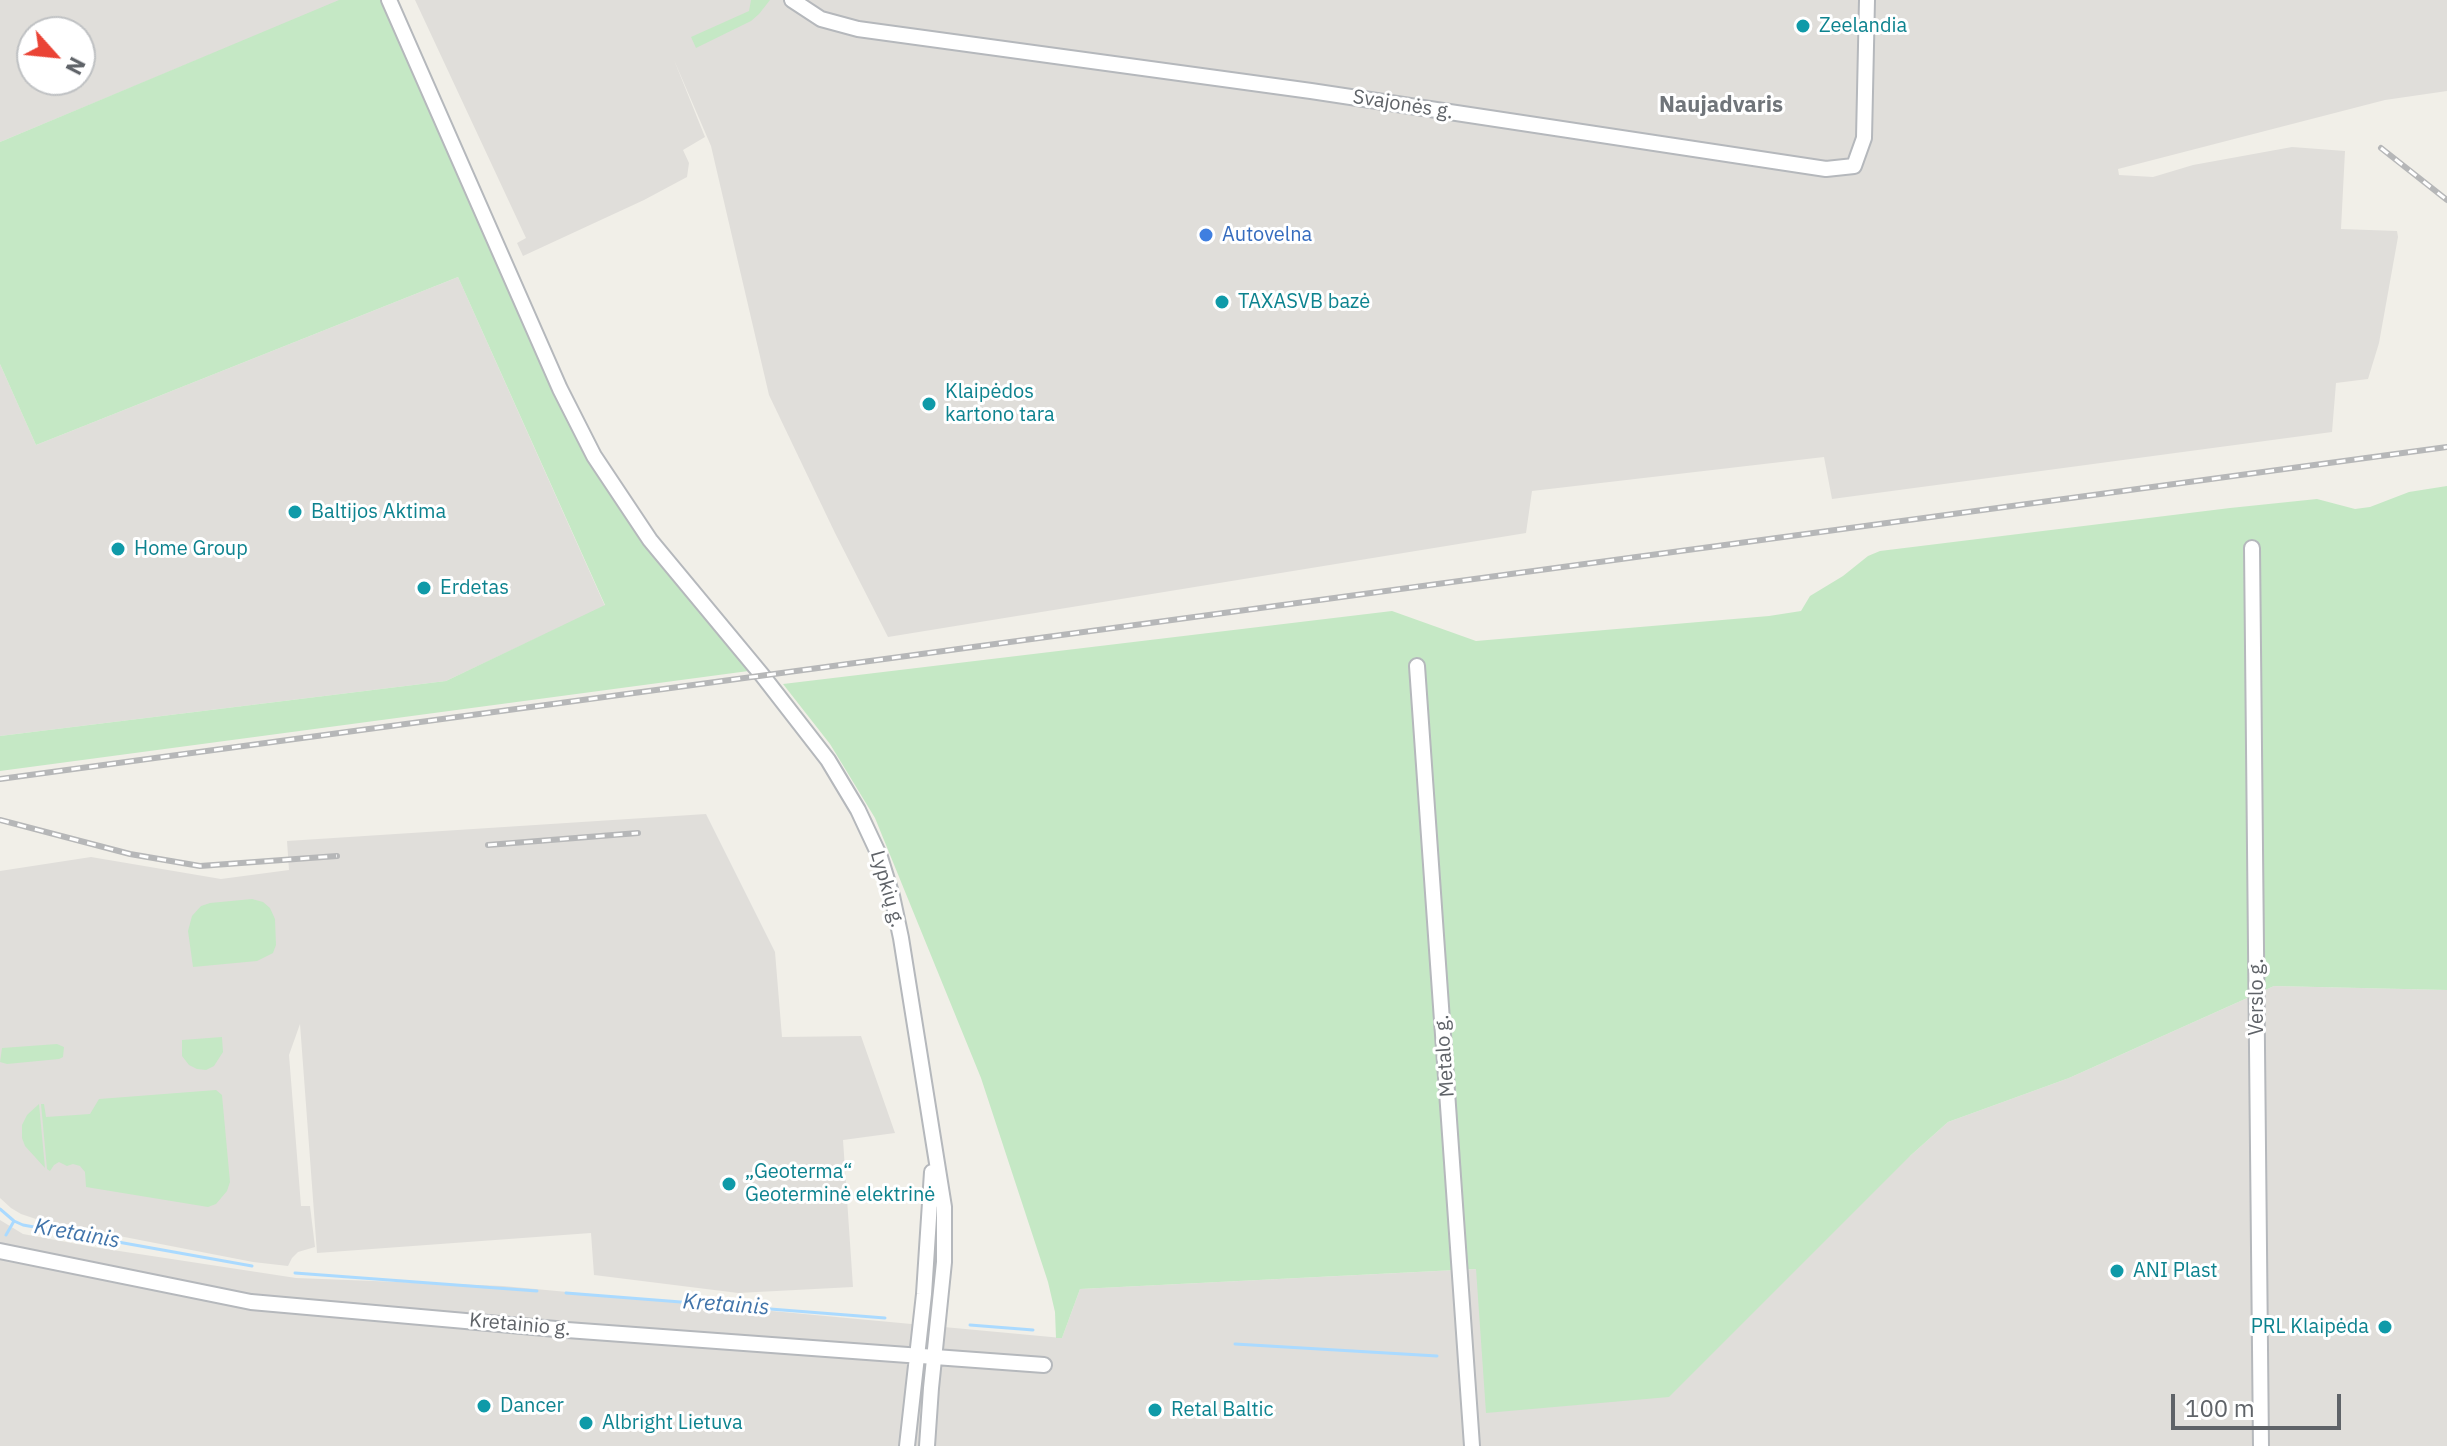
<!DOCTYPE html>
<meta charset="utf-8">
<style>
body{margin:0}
#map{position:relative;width:2447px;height:1446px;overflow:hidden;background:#f1efe8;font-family:"IBM Plex Sans",sans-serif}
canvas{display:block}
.north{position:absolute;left:16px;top:16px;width:80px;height:80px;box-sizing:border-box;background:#fff;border:2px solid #bfc1c3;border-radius:50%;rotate:117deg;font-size:22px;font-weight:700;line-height:32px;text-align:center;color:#5f6368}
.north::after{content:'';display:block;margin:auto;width:28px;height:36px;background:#ea4335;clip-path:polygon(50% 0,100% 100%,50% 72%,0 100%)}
.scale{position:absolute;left:2171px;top:1394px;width:170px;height:36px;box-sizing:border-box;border:4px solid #5f6368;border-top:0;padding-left:10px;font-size:24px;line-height:28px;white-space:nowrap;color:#5f6368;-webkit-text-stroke:6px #fff;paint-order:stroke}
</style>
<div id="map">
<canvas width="2447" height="1446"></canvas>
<div class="north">N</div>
<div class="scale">100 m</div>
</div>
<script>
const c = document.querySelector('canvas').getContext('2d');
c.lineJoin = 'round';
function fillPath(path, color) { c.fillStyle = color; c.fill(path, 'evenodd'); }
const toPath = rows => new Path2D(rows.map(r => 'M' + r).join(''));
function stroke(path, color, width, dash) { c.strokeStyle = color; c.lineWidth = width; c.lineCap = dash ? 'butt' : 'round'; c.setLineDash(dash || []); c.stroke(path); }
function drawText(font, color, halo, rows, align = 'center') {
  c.font = font + ' "IBM Plex Sans",sans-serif'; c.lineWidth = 6; c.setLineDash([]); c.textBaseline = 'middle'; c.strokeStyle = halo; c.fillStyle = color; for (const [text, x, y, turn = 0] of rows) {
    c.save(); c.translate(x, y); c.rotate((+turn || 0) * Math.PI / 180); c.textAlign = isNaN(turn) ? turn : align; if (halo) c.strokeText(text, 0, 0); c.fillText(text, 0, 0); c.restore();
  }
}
const industrial = toPath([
 [0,0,339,0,339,1,0,142],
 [32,32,80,32,80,80,32,80],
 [415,0,2447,0,2447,91,2385,100,2118,169,2119,175,2153,177,2193,165,2292,147,2345,151,2341,229,2397,231,2398,237,2379,343,2368,379,2336,383,2332,432,1832,499,1824,457,1532,491,1526,533,888,637,835,533,769,395,711,146,674,60,705,137,683,150,689,163,687,177,644,200,523,256,517,243,526,238],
 [458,277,605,606,446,681,0,736,0,364,36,445],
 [706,814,775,952,782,1037,861,1036,895,1133,843,1140,853,1287,738,1293,594,1275,591,1233,317,1253,300,1024,289,1055,301,1206,310,1206,315,1247,298,1252,292,1258,288,1266,253,1262,42,1221,21,1214,11,1208,0,1198,0,871,91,857,221,879,289,870,287,841],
 [2274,986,2447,990,2447,1446,0,1446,0,1220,23,1234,93,1247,296,1278,503,1286,1062,1338,1080,1289,1477,1269,1910,1156,1948,1122,2069,1078]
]);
const green = toPath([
 [339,0,383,0,591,463,756,670,0,771,0,736,446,681,605,605,458,277,36,445,0,364,0,142],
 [751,0,770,0,759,14,751,21,696,48,691,37,749,11],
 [2447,486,2447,990,2274,986,2069,1078,1948,1122,1910,1156,1669,1397,1486,1413,1476,1269,1080,1289,1062,1338,1056,1338,1055,1312,1048,1282,981,1078,875,818,830,744,783,684,1392,611,1476,641,1769,616,1801,611,1810,596,1843,576,1868,556,1880,551,2230,508,2317,499,2355,509,2370,507,2409,492],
 [252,899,263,902,270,908,275,919,276,945,273,953,257,961,193,967,188,931,192,916,201,906,210,903],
 [222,1037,223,1052,214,1066,206,1070,197,1069,189,1065,182,1056,182,1040],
 [57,1044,64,1047,63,1057,59,1059,7,1064,0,1062,2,1048],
 [216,1090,222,1095,230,1182,227,1191,216,1204,208,1207,86,1187,85,1172,80,1166,73,1164,67,1166,59,1162,54,1165,50,1171,47,1169,41,1104,44,1104,46,1117,90,1114,99,1099],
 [39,1104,45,1168,25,1146,22,1138,22,1125,27,1115]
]);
const stream = toPath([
 [0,1209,14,1221,23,1225,252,1266],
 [6,1235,14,1221],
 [295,1273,537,1291],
 [566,1293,885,1318],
 [970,1325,1033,1330],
 [1235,1344,1437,1356]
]);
const minor = toPath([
 [389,0,560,389,594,456,650,540,762,675,828,760,858,810,880,857,892,896,901,938,944,1207,944,1262,931,1388,927,1446],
 [792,0,821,19,858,29,1311,91,1826,169,1854,166,1864,138,1867,0],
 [2252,548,2261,1446],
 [1417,666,1472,1446],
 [0,1251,251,1302,567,1330,1044,1365],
 [907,1446,924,1294,932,1172]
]);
const rail = toPath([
 [2381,148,2447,200],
 [0,779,2447,447],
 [0,820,130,854,200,866,337,856],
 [488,845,638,833]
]);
const markers = [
 [1803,26,8,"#0f9aa8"],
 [1206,235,8,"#3f7fe0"],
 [1222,302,8,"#0f9aa8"],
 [929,404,8,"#0f9aa8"],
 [295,512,8,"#0f9aa8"],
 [118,549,8,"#0f9aa8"],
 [424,588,8,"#0f9aa8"],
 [729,1184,8,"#0f9aa8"],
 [2117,1271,8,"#0f9aa8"],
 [2385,1327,8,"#0f9aa8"],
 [484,1406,8,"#0f9aa8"],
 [1155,1410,8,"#0f9aa8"],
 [586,1423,8,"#0f9aa8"]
];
const cultureNames = [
 ["Zeelandia",1819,26],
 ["TAXASVB bazė",1238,302],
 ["Klaipėdos",945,392],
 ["kartono tara",945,415],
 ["Baltijos Aktima",311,512],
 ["Home Group",134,549],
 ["Erdetas",440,588],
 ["„Geoterma“",745,1172],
 ["Geoterminė elektrinė",745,1195],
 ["ANI Plast",2133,1271],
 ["PRL Klaipėda",2369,1327,"right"],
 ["Dancer",500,1406],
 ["Retal Baltic",1171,1410],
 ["Albright Lietuva",602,1423]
];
const streetNames = [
 ["Svajonės g.",1403,105,9],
 ["Lypkių g.",887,889,74],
 ["Verslo g.",2257,997,-90],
 ["Metalo g.",1445,1056,-94],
 ["Kretainio g.",520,1325,5]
];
const shopNames = [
 ["Autovelna",1222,235]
];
const neighbourhoodNames = [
 ["Naujadvaris",1721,106]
];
const waterNames = [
 ["Kretainis",77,1234,10],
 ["Kretainis",726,1305,4]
];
fillPath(industrial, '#e0deda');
fillPath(green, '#c5e8c5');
stroke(stream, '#aadaff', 3);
stroke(minor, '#b5b8bc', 18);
stroke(minor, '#fff', 14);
stroke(rail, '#b6b7b8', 6);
stroke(rail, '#fff', 3, [9]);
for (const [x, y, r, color] of markers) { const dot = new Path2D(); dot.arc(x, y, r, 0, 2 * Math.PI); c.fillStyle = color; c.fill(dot); stroke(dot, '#fff', 3); }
drawText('20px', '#0d838f', '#fff', cultureNames, 'left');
drawText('20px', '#5f6368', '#fff', streetNames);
drawText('20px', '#366cbe', '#fff', shopNames, 'left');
drawText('bold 22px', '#70757a', '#fff', neighbourhoodNames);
drawText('italic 22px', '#4174aa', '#fff', waterNames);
</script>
